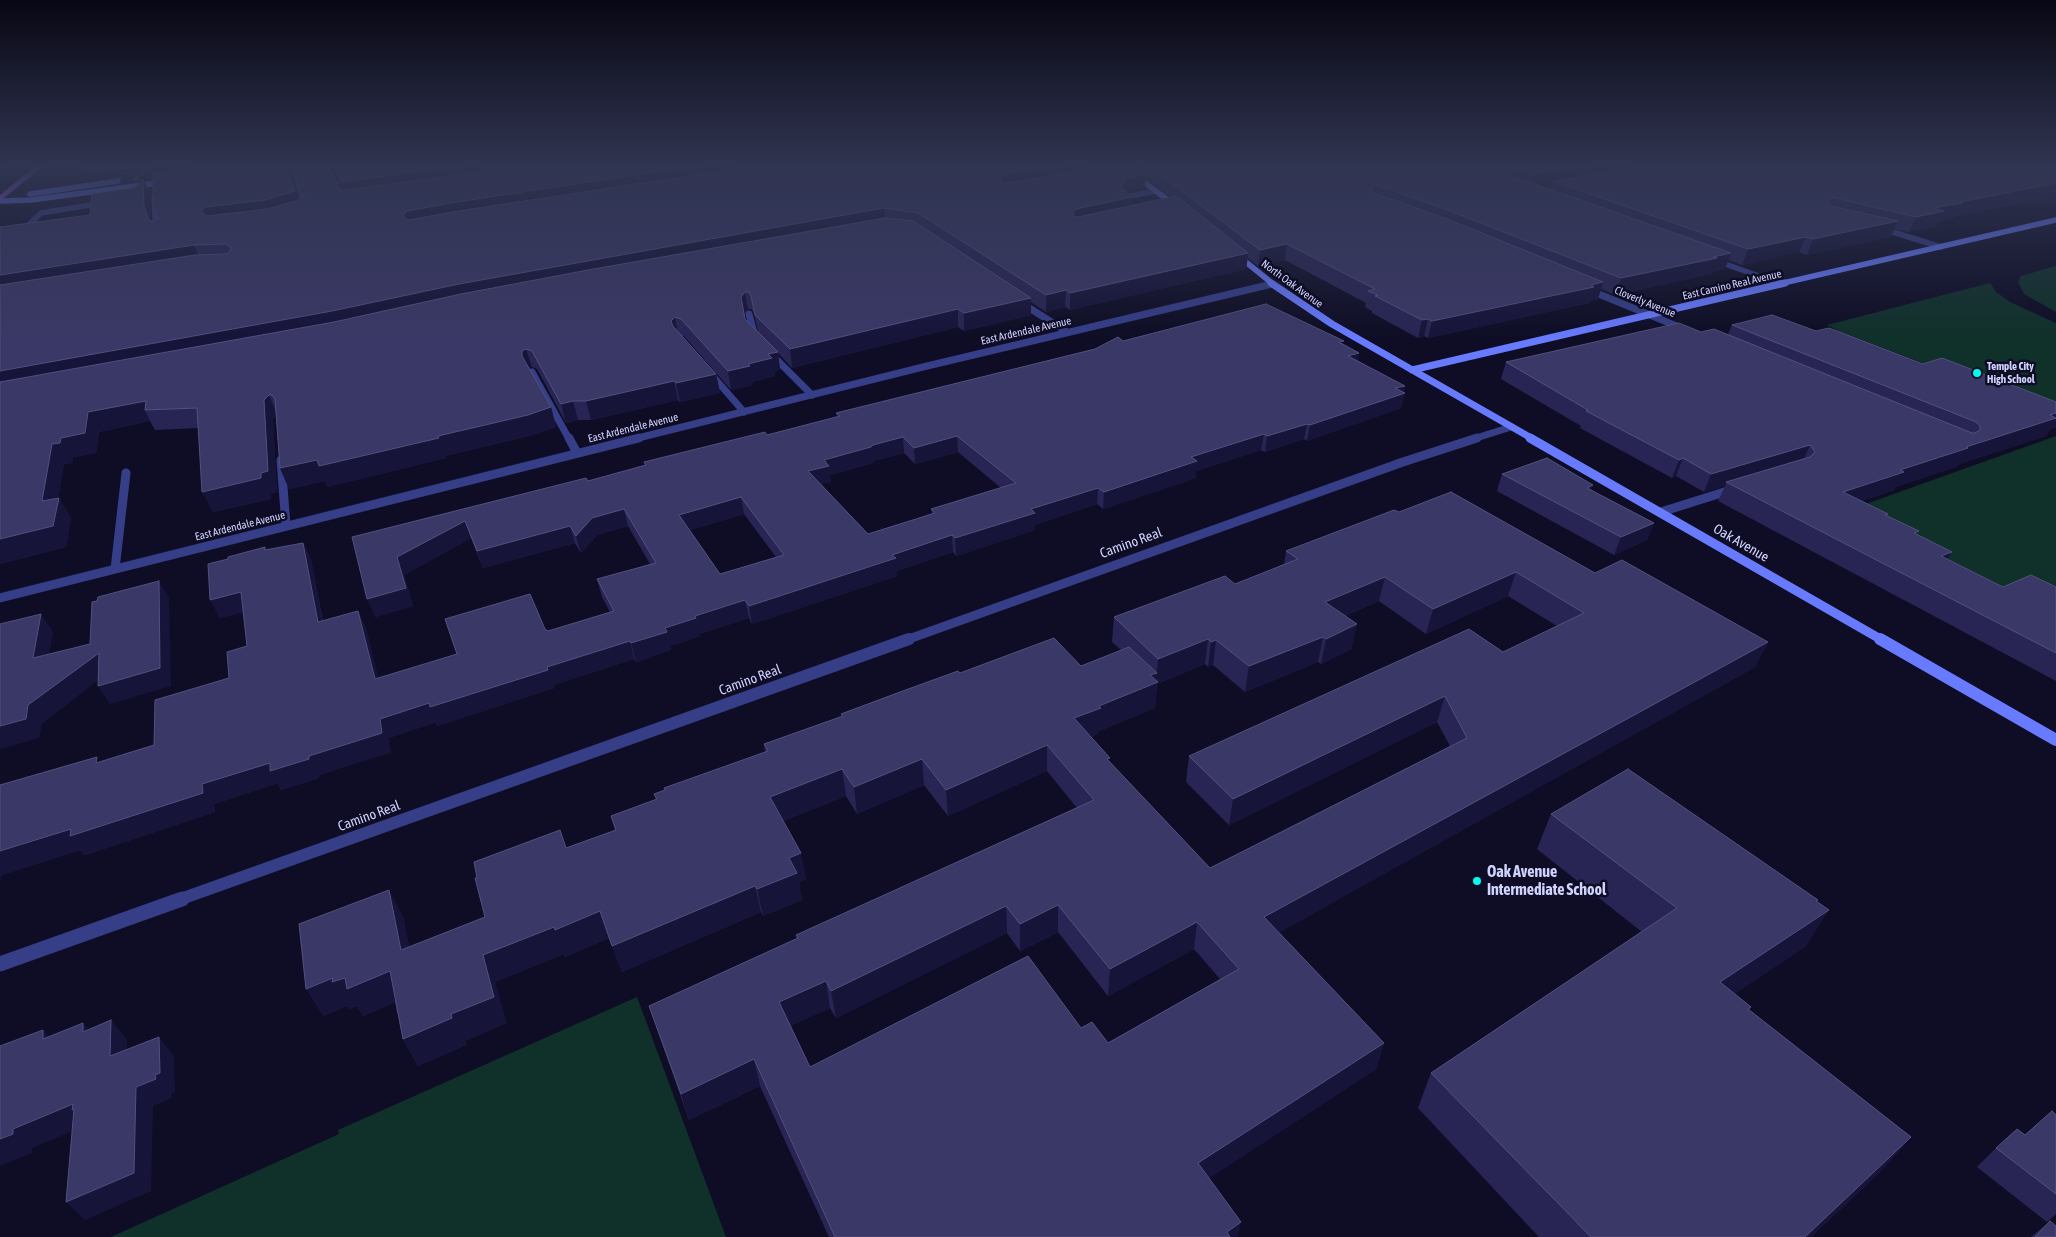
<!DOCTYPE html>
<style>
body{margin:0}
canvas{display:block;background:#0e0d25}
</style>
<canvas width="2056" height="1237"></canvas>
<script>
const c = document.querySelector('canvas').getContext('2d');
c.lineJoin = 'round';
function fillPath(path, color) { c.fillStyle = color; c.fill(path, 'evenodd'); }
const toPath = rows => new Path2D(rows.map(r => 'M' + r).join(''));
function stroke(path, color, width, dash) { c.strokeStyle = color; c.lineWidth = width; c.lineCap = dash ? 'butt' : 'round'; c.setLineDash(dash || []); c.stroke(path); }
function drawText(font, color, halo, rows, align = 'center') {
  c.font = font + ' "Asap Condensed",sans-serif'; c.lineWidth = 5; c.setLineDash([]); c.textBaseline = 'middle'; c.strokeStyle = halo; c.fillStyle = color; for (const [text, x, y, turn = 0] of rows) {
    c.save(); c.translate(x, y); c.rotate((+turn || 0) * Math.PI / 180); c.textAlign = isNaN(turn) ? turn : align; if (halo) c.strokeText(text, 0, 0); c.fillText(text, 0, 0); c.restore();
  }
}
const green = toPath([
 [2056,266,2056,312,2024,294,2018,282,2021,276],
 [1990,283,1996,292,2010,302,2056,323,2056,410,2040,407,1841,332,1827,325],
 [2056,436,2056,613,1849,510],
 [637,997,726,1237,111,1237,339,1134,338,1130]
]);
const laneFar2 = toPath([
 [90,165,88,168,93,169,147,165],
 [292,165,305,206],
 [326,165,345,201],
 [136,179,147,165],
 [154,197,155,220,160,233],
 [1128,204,1126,201,1131,196,1156,191],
 [0,239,15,238,41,213,103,203]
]);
const laneFar1 = toPath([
 [749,314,755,337],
 [770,353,812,395],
 [532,372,569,439],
 [710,373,744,412]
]);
const lane = toPath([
 [569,438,577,453],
 [281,460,286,526],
 [1661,512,1734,489]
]);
const streetFar4 = toPath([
 [1880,228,1941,247],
 [1714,260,1781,284],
 [1270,284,1272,284]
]);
const streetFar3 = toPath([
 [1779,283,1781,284],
 [1589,290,1684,329],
 [1020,302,1067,332],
 [634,439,923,367,1272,284],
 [1473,439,1511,427]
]);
const streetFar2 = toPath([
 [115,569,126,473],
 [0,598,639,438],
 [906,640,1403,462,1477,438]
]);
const streetFar1 = toPath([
 [178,900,909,639]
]);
const street = toPath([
 [0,964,182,899]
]);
const secondaryFar3 = toPath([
 [1121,165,1176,206],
 [30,194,118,181],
 [0,201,31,200,165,182],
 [1236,254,1273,284],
 [1779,284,2056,220]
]);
const secondaryFar2 = toPath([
 [1271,283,1332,324,1533,439],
 [1412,370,1785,283]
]);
const secondaryFar1 = toPath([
 [1530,438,1882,640]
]);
const secondary = toPath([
 [1880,639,2056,740]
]);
const primary = toPath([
 [0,165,8,165,0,169,0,165],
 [37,165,45,165,0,201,0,195,37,165]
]);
const wall = toPath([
 [157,165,288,165,288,166,299,200,335,189,339,191,344,190,331,165,517,165,522,167,520,165,2056,165,2056,196,1956,216,1955,217,1939,221,1937,226,1909,232,1894,229,1891,237,1807,255,1799,252,1742,265,1728,260,1725,269,1712,272,1711,274,1616,295,1601,289,1598,299,1590,301,1589,303,1428,338,1424,336,1418,338,1372,313,1372,311,1365,307,1366,303,1285,260,1258,266,1248,258,1246,269,1070,310,1065,307,1046,312,1031,302,1031,315,964,331,958,327,792,368,778,353,780,370,774,372,775,376,753,382,753,385,731,390,684,336,682,336,716,374,720,393,680,402,678,400,591,420,578,420,566,423,537,369,532,367,529,369,551,407,556,427,533,435,445,456,446,458,327,487,325,481,289,489,280,468,276,415,273,420,277,492,270,493,271,499,213,512,198,428,155,430,150,421,99,432,96,453,73,457,72,463,64,464,58,498,71,518,66,547,0,564,90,215,135,188,143,179,150,193,151,221,154,222,158,218,161,172],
 [1144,167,1144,173,1136,168],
 [1145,177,1171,197,1131,206,1128,193,1130,192,1145,188],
 [1551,185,1550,189,1542,186],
 [748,309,751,309,754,313,758,332,745,319,744,314],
 [1732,325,1816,331,1923,364,2056,402,2056,427,2050,429,2046,436,1959,464,1958,466,1895,487,1894,490,1861,501,1917,535,1952,552,1947,560,2003,587,2056,587,2056,681,1718,501,1725,486,1704,492,1676,476,1672,478,1580,428,1581,426,1501,379,1506,362,1728,334],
 [1123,341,1344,345,1358,362,1403,392,1401,408,1307,441,1304,439,1265,452,1261,450,1196,471,1196,478,1103,509,1097,504,1035,525,1035,530,956,556,953,552,897,571,897,576,752,624,749,618,699,634,700,636,670,646,671,650,636,662,634,659,553,685,554,688,437,726,436,722,388,738,391,752,319,775,319,778,281,790,278,783,214,804,215,812,85,855,80,850,2,875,0,880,0,785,100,762,154,745,229,678,247,646,243,612,220,618,266,550,303,543,311,560,323,621,358,611,366,629,378,678,545,629,548,631,610,612,602,597,597,579,650,564,628,526,597,535,581,553,575,543,483,568,471,538,404,575,413,606,375,617,352,537,588,481,645,465,644,462,767,435,837,417,836,413,1095,349],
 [958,452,1001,488,931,509,932,514,868,534,821,484,831,482,830,475,873,463,874,461,904,453,915,464],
 [744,514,776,557,720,574,690,530],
 [1502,474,1591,490,1654,523,1647,540,1614,555,1497,491],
 [1399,512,1595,573,1768,642,1755,667,1279,932,1384,1043,1376,1069,1209,1178,1238,1237,829,1237,760,1086,689,1120,649,1006,797,939,796,935,1077,808,1047,771,948,816,924,785,857,814,846,796,783,821,806,879,799,882,802,900,763,916,761,912,622,972,609,938,565,957,564,954,495,982,506,1023,465,1041,466,1045,418,1066,403,1039,395,1002,363,1016,357,1006,349,1009,347,1006,323,1016,403,917,409,947,485,917,566,848,615,830,611,816,656,800,654,794,765,752,764,744,842,716,841,714,960,673,1081,666,1121,650,1112,642,1114,617,1235,584,1284,565,1286,551],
 [1508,596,1557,626,1503,652,1189,756,1186,782,1229,825,1437,722,1450,746,1210,868,1109,762,1091,737,1099,733,1099,731,1155,708,1157,684,1205,664,1208,667,1213,665,1245,692,1318,662,1321,664,1352,649,1345,616,1379,601,1426,634],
 [1058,932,1108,996,1194,949,1220,979,1108,1043,1081,1028,810,1067,790,1026,830,1008,836,1018,1007,933,1020,951],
 [1551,814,1818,900,1817,902,1806,946,1734,994,1751,1007,1749,1010,1911,1137,1880,1172,1811,1237,1539,1237,1418,1108,1431,1073,1642,932,1537,849],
 [2056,1115,2056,1214,2047,1222,1977,1167,1996,1148,2025,1135],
 [2050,1221,2056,1237,2031,1237]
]);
const shadedWall = toPath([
 [157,165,251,165,163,177],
 [286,165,288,165,288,166,301,206,212,222,202,213,202,210,206,207],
 [463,165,484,165,487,175,347,196,342,182],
 [525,165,579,165,527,171],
 [701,165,791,165,409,234,404,218,404,214,407,211,457,202],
 [998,165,1060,165,1002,173],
 [1062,165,1118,165,1004,188,1000,180,1004,174],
 [1134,165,1144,165,1144,167,1134,168],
 [1595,165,1700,165,1553,181,1551,185,1531,188,1534,174],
 [1853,165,1896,165,1852,172],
 [1503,166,1499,179,1494,181,1498,167],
 [1146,174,1145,188,1130,192,1122,199,1132,197,1131,211,1076,224,1073,212,1076,209,1122,185,1130,177],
 [143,179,150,193,151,221,149,220,144,206],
 [2056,183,2056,196,1956,216,1955,217,1939,221,1937,226,1909,232,1916,217,1934,208,1960,202],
 [884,208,885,223,0,392,0,371,459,284],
 [1898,221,1891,237,1807,255,1813,239],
 [1806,237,1799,252,1742,265,1748,249],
 [1287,244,1285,260,1258,266,1260,250],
 [194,245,201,261,0,293,0,275],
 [1248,253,1246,269,1070,310,1070,293],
 [1731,253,1725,269,1712,272,1711,274,1616,295,1621,278],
 [1603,282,1598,299,1590,301,1589,303,1428,338,1432,321],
 [1066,290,1065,307,1046,312,1046,295],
 [745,292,748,309,744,314,741,297],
 [1031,298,1031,315,964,331,964,313],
 [958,309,958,327,792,368,790,349],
 [675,317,678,335,675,339,671,321],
 [1428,319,1424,336,1418,338,1422,320],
 [526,349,532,367,527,370,522,356,522,351],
 [778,352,780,370,774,372,775,376,753,382,753,385,731,390,728,371,748,364,768,354],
 [1359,353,1357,368,1348,356],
 [716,374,720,393,680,402,676,383],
 [674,381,678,400,591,420,586,401],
 [1405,386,1403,394,1405,393,1401,408,1307,441,1310,425,1395,388],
 [269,395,277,414,273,420,277,492,270,493,271,499,213,512,202,492,261,473,264,400],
 [146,401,145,410,150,421,99,432,96,453,73,457,72,463,64,464,58,502,59,498,71,518,66,547,0,564,0,539,52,444,61,438,88,412],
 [573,401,578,420,566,423,561,404],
 [551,407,556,427,533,435,445,456,446,458,327,487,325,481,289,489,280,468,317,460,438,436],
 [2056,413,2056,427,2050,429,2046,436,1959,464,1958,466,1895,487,1894,490,1833,510,1843,492,1900,470,1966,447],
 [1307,424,1304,439,1265,452,1267,436],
 [1264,434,1261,450,1196,471,1196,478,1103,509,1104,492,1191,457],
 [957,436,958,452,915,464,914,448],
 [903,437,904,453,874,461,873,463,830,475,831,482,811,487,808,471,824,460,873,445],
 [1810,445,1802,463,1726,482,1725,486,1704,492,1711,474],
 [1683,458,1676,476,1672,478,1679,460],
 [1593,485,1588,502,1587,488],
 [1098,488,1097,504,1035,525,1035,530,956,556,955,538,1031,509],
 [741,497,744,514,683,532,679,515],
 [624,509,628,526,597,535,581,553,576,536,592,518],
 [465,521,471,538,404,575,413,606,375,617,367,599,397,557],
 [1654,523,1647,540,1614,555,1621,537],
 [570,526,575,543,483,568,477,551],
 [952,535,953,552,897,571,897,576,752,624,749,606,892,555],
 [303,543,311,560,326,640,318,622],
 [1952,552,1940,571,1941,556],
 [1516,572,1508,596,1426,634,1433,609],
 [1385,577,1379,601,1320,627,1325,602],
 [159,581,169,598,171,686,110,704,98,686],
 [241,592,251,610,220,618,210,600],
 [745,600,749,618,699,634,700,636,670,646,671,650,636,662,631,643,665,628,695,616],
 [358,611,366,629,383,697,375,679],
 [41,614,53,632,45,677,33,658],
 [1357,624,1352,649,1321,664,1326,639],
 [1323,637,1318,662,1245,692,1249,666],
 [1208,639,1205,664,1157,684,1155,708,1099,731,1099,733,1073,744,1074,718,1099,706,1150,675,1157,673,1156,683,1158,659],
 [1216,640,1213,665,1208,667,1211,642],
 [630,641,634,659,553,685,554,688,437,726,436,722,388,738,391,752,319,775,319,778,281,790,278,783,214,804,215,812,85,855,80,850,2,875,0,880,0,851,202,784,270,763,309,756,380,719,429,703],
 [1768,642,1755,667,1259,944,1264,917],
 [99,653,110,671,42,724,39,738,0,749,0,726],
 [1445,696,1437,722,1229,825,1233,799],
 [1047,745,1047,771,948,816,946,790],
 [922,759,924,785,857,814,854,787],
 [842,769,846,796,775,824,770,797],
 [801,853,806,879,799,882,802,900,763,916,757,889,789,858],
 [755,886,761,912,622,972,612,946],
 [389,890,403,917,415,977,401,950],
 [1818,900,1799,930,1829,910,1806,946,1698,1018,1720,982],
 [1058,905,1058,932,1020,951,1020,924],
 [1006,906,1007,933,836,1018,831,991],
 [600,911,609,938,565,957,564,954,495,982,506,1023,465,1041,466,1045,418,1066,403,1039,451,1014,483,955,554,927],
 [1197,922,1194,949,1108,996,1110,969],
 [390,971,404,998,363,1016,357,1006,349,1009,347,1006,323,1016,306,989,333,978],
 [826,981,830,1008,785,1029,779,1002],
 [111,1020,127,1040,127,1076,110,1056],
 [83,1023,100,1042,83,1032],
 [43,1030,61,1049,43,1039],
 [159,1037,174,1056,175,1092,171,1094,172,1098,153,1106,151,1191,85,1220,66,1202,136,1087,155,1075],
 [1384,1043,1376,1069,1193,1189,1198,1163],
 [754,1059,760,1086,689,1120,681,1094],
 [73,1104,87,1125,32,1148,32,1153,0,1166,0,1139,13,1129],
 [1911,1137,1880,1172,1811,1237,1805,1237],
 [1241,1222,1238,1237,1226,1237,1227,1232]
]);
const building = toPath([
 [221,165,286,165,295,191,265,200,206,207,202,210,202,213,207,216,267,209,299,200,305,192,296,165,323,165,335,189,339,191,485,171,489,166,488,165,517,165,522,167,541,165,701,165,457,202,407,211,404,214,404,218,409,220,458,211,762,165,998,165,1004,169,1032,165,1062,165,1004,174,1000,180,1006,183,1116,165,1132,165,1146,174,1130,177,1122,185,1123,189,1132,197,1076,209,1073,212,1074,216,1078,217,1176,196,1248,253,1070,293,1066,290,1046,295,918,213,884,208,459,284,332,311,0,371,0,285,195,255,226,254,230,252,231,248,226,244,194,245,0,275,0,227,90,215,92,194,135,188,143,179,144,206,149,220,154,222,158,218,153,204,153,173,221,165],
 [333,165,463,165,342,182,333,165],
 [1147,165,1595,165,1534,174,1503,166,1498,167,1497,172,1500,174,1532,183,1731,253,1713,257,1717,258,1621,278,1450,211,1374,184,1371,189,1374,193,1447,219,1603,282,1591,285,1594,287,1432,321,1428,319,1422,320,1375,296,1378,295,1368,291,1375,289,1287,244,1260,250,1147,165],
 [1674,165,1855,165,1857,167,1874,165,2056,165,2056,183,1960,202,1962,203,1934,208,1944,211,1916,217,1831,197,1828,201,1831,206,1898,221,1813,239,1806,237,1748,249,1553,181,1626,169,1674,165],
 [885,218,913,221,1031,298,964,313,958,309,790,349,755,315,751,296,749,292,745,292,741,297,745,319,778,352,768,354,772,358,748,364,750,366,728,371,681,319,675,317,671,321,673,326,716,374,676,383,674,381,586,401,573,401,561,404,532,351,526,349,522,351,522,356,551,407,528,415,438,436,439,438,319,466,317,460,280,468,275,399,272,395,269,395,264,400,268,471,261,473,261,478,202,492,197,408,145,410,146,401,88,412,85,433,61,438,60,443,52,444,42,501,59,498,53,526,0,539,0,382,334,322,461,294,588,270,885,218],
 [1266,304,1344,341,1339,342,1359,353,1348,356,1405,386,1395,388,1405,393,1310,425,1307,424,1267,436,1264,434,1191,457,1197,461,1104,492,1098,488,1031,509,1035,513,955,538,952,535,892,555,896,558,749,606,745,600,695,616,696,618,665,628,667,632,631,643,630,641,547,667,548,670,430,707,429,703,380,719,382,733,309,756,309,759,270,771,270,763,202,784,203,793,70,836,71,829,0,851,0,785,97,757,96,763,154,745,155,700,229,678,227,652,247,646,241,592,210,600,208,564,228,559,228,557,265,547,265,550,303,543,318,622,358,611,375,679,457,654,445,619,530,594,545,629,548,631,614,611,597,579,656,563,624,509,592,518,576,536,570,526,477,551,465,521,397,557,406,588,367,599,352,537,586,478,588,481,646,465,644,462,765,432,767,435,840,416,836,413,1095,349,1118,337,1123,341,1266,304],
 [957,436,1016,483,931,509,935,513,868,534,808,471,829,466,824,460,871,447,873,445,903,437,914,448,957,436],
 [741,497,784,555,720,574,679,515,741,497],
 [1772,315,1816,331,1829,328,1923,364,1942,358,2056,402,2056,413,2050,415,2056,418,1966,447,1968,448,1900,470,1904,472,1843,492,1888,514,1885,515,1919,531,1914,533,1952,552,1941,556,2003,587,2031,575,2056,587,2056,653,1726,482,1810,457,1815,452,1810,445,1711,474,1683,458,1679,460,1586,411,1588,410,1506,362,1679,323,1701,332,1714,329,1972,433,1975,433,1980,430,1980,426,1976,422,1732,325,1772,315],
 [1547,458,1593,485,1587,488,1654,523,1621,537,1502,474,1547,458],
 [1451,492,1595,573,1622,560,1768,642,1264,917,1384,1043,1198,1163,1241,1222,1227,1232,1230,1237,835,1237,754,1059,681,1094,649,1006,798,938,796,935,1094,800,1047,745,946,790,922,759,854,787,842,769,770,797,801,853,789,858,797,873,757,889,755,886,612,946,600,911,555,930,554,927,483,955,494,997,451,1014,452,1018,403,1039,390,971,347,989,345,978,332,982,333,978,306,989,299,924,389,890,401,950,485,917,475,878,477,878,474,862,560,830,566,848,616,830,611,816,657,799,654,794,665,790,664,788,768,751,764,744,843,716,841,714,900,692,958,671,960,673,1054,638,1081,666,1129,647,1157,673,1150,675,1158,682,1099,706,1101,708,1074,718,1110,758,1107,759,1210,868,1467,738,1445,696,1233,799,1189,756,1469,629,1503,652,1584,613,1516,572,1433,609,1385,577,1325,602,1357,624,1326,639,1323,637,1249,666,1216,640,1211,642,1208,639,1158,659,1114,617,1225,576,1235,584,1298,559,1286,551,1394,510,1399,512,1451,492],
 [1058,905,1110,969,1197,922,1239,969,1108,1043,1092,1022,1081,1028,1028,956,810,1067,779,1002,826,981,831,991,1006,906,1020,924,1058,905],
 [159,581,160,668,98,686,99,653,28,705,26,719,0,726,0,624,41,614,33,658,90,644,92,602,97,601,98,597,159,581],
 [1628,769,1818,900,1816,901,1829,910,1720,982,1751,1007,1748,1009,1911,1137,1805,1237,1591,1237,1431,1073,1677,908,1551,814,1628,769],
 [111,1020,110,1056,159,1037,160,1073,155,1075,156,1079,136,1087,134,1173,66,1202,74,1109,72,1110,73,1104,13,1129,13,1134,0,1139,0,1046,43,1030,43,1039,83,1023,83,1032,111,1020],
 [2052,1111,2056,1115,2056,1194,1996,1148,2017,1129,2025,1135,2052,1111],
 [2050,1221,2056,1226,2056,1237,2035,1237,2050,1221]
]);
const markers = [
 [1977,373,5,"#00fcf1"],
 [1477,881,5,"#00fcf1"]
];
const farStreetnames = [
 ["North Oak Avenue",1292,284,36],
 ["East Camino Real Avenue",1732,285,-13],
 ["Cloverly Avenue",1645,302,22],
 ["East Ardendale Avenue",1026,331,-13],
 ["East Ardendale Avenue",633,428,-14],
 ["East Ardendale Avenue",240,526,-14]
];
const farPoinames = [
 ["Temple City",1987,367],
 ["High School",1987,380]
];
const streetNames = [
 ["Camino Real",1131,543,-20],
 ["Oak Avenue",1741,543,30],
 ["Camino Real",750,680,-20],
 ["Camino Real",369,816,-20]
];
const nearPoinames = [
 ["Oak Avenue",1487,872],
 ["Intermediate School",1487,890]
];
fillPath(green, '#10302a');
stroke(laneFar2, '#353e87', 5.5);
stroke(laneFar1, '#353e87', 7);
stroke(lane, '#353e87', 9);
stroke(streetFar4, '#353e87', 5.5);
stroke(streetFar3, '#353e87', 7);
stroke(streetFar2, '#353e87', 9);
stroke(streetFar1, '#353e87', 12);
stroke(street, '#353e87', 15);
stroke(secondaryFar3, '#687bff', 5.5);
stroke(secondaryFar2, '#687bff', 7);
stroke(secondaryFar1, '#687bff', 9);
stroke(secondary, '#687bff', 12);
fillPath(primary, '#a858ff');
fillPath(wall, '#282554');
fillPath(shadedWall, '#161439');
fillPath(building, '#3a3866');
stroke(building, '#52507e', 1);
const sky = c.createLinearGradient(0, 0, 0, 338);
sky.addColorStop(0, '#080714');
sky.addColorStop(0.49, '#303551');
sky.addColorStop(1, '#30355100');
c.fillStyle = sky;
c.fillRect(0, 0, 2056, 338);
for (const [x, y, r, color] of markers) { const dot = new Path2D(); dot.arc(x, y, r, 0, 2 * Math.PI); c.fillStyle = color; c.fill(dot); stroke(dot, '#0e0d25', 2); }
drawText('11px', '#d1d3ff', '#0e0d25', farStreetnames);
drawText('bold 11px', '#d1d3ff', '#0e0d25', farPoinames, 'left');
drawText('14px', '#d1d3ff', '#0e0d25', streetNames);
drawText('bold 16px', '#d1d3ff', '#0e0d25', nearPoinames, 'left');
</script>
